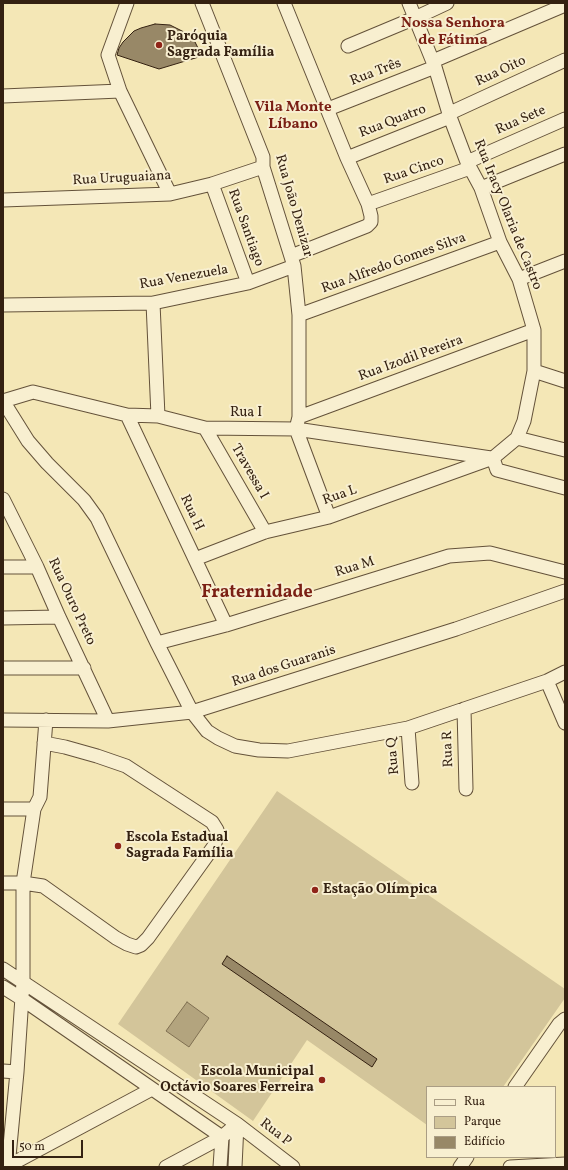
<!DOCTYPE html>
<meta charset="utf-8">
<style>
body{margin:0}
#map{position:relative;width:568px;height:1170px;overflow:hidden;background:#f4e7b6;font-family:Vollkorn,serif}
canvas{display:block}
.frame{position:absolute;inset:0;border:4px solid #342111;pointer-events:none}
.legend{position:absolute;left:426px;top:1086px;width:130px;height:72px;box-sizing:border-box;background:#f8efd0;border:1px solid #aa9d84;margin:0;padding:5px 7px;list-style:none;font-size:12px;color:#342111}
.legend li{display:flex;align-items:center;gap:8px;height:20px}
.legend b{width:20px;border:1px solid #aa9d84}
.scale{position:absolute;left:12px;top:1140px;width:71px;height:18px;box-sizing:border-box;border:2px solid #342111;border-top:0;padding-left:5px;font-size:12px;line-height:14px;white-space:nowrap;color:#342111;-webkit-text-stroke:3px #f8efd0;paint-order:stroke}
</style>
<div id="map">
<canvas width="568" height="1170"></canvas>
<div class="frame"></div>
<ul class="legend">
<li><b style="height:5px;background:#f8efd0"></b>Rua</li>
<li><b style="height:11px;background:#d3c59a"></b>Parque</li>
<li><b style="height:11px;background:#988867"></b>Edifício</li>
</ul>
<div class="scale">50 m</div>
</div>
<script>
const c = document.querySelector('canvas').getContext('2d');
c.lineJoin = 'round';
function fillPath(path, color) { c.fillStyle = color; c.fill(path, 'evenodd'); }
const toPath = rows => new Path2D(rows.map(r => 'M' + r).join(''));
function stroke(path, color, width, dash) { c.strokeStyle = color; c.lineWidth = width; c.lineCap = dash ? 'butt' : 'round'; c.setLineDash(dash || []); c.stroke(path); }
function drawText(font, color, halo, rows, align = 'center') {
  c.font = font + ' Vollkorn,serif'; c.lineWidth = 4; c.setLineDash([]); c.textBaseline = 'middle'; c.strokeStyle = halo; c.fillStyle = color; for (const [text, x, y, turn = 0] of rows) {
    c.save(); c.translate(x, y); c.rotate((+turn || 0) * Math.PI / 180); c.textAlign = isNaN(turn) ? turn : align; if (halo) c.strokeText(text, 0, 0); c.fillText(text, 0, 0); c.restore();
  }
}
const green = toPath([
 [277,791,565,989,565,998,503,1087,427,1087,427,1125,307,1040,253,1121,118,1024]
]);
const water = toPath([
 [187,1002,209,1018,189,1047,166,1031,187,1002]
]);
const building = toPath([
 [155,24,170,25,184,32,195,42,202,56,159,69,117,55,119,48,123,42,134,31,141,28,155,24],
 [227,956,377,1059,372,1067,222,964,227,956]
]);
const minor = toPath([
 [127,3,108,55,120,91,170,194],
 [202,3,263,157,263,167,294,266,299,315,299,417,296,429,329,517],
 [284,3,347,158,368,204,371,216,371,222,367,226,291,256],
 [348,46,415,18,447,3],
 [433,61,565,5],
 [3,96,120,91],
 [328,109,435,67],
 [450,113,565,60],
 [347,158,450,117],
 [467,162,565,119],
 [212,184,248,283],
 [481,188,565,154],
 [3,200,170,194,212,184,263,167],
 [368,204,470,168],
 [519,279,565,261],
 [153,303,158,416],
 [3,305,153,303,248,283,294,266],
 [299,315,500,242],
 [534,371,565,381],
 [3,401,28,441,47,463,84,500,97,518,157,643,192,712,207,731,218,738,235,746,259,750,288,751,408,728,547,681,565,672],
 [3,401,33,392,127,415,158,416,205,428,296,429,491,458],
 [127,415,226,625],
 [299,417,534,330],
 [205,428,265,532],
 [517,438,565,450],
 [493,458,497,470,565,488],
 [3,499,37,567,59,617,108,721],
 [195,559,265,532,329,517,493,458,517,438,524,421,534,371,534,330,519,279,500,242,481,188,467,162,450,117,435,67,409,3],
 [3,567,37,567],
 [3,618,59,617],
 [157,643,226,625,449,556,490,553,565,572],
 [3,668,84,668],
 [547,681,565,723],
 [464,709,466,789],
 [3,720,108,721,192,712,456,629,565,591],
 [408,728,412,783],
 [3,809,34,809],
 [3,883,23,883,43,886,116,938,127,944,136,947,141,945,148,938,214,846,216,840,217,830,212,822,126,766,97,756,65,747,44,743],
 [3,969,237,1124,235,1167],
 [3,987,22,999,222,1137,220,1167],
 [3,1071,17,1072],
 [515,1087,559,1024,565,1019],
 [6,1167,152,1089],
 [8,1167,17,1072,23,982,23,883,34,809,40,797,46,720],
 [166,1167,222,1137,237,1124,293,1167],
 [460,1167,467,1157],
 [510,1167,565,1164]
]);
const markers = [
 [159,45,4,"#8f2418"],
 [118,846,4,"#8f2418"],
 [315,890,4,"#8f2418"],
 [322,1080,4,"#8f2418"]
];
const poiNames = [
 ["Paróquia",167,37],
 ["Sagrada Família",167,53],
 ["Escola Estadual",126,838],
 ["Sagrada Família",126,854],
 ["Estação Olímpica",323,890],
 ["Escola Municipal",314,1072,"right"],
 ["Octávio Soares Ferreira",314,1088,"right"]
];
const streetNames = [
 ["Rua Oito",501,72,-25],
 ["Rua Três",376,73,-21],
 ["Rua Sete",521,121,-24],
 ["Rua Quatro",393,122,-21],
 ["Rua Cinco",414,171,-19],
 ["Rua Uruguaiana",122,179,-3],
 ["Rua João Denizar",293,206,74],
 ["Rua Iracy Olaria de Castro",507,215,68],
 ["Rua Santiago",245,228,70],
 ["Rua Alfredo Gomes Silva",394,264,-20],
 ["Rua Venezuela",184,278,-10],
 ["Rua Izodil Pereira",411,359,-20],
 ["Rua I",246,413],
 ["Travessa I",249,472,60],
 ["Rua L",340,496,-19],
 ["Rua H",191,513,65],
 ["Rua M",355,568,-17],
 ["Rua Ouro Preto",71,602,65],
 ["Rua dos Guaranis",284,667,-18],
 ["Rua R",449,749,-92],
 ["Rua Q",394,756,-95],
 ["Rua P",275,1133,38]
];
const neighbourhoodNames = [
 ["Nossa Senhora",453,24],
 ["de Fátima",453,41],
 ["Vila Monte",293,108],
 ["Líbano",293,125]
];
const districtNames = [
 ["Fraternidade",257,594]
];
fillPath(green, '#d3c59a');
fillPath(water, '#b3a47e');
stroke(water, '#807052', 1);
fillPath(building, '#988867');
stroke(building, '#342111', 1);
stroke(minor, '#64523a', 15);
stroke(minor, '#f8efd0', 13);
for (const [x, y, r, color] of markers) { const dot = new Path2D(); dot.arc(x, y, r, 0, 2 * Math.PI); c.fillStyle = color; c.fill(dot); stroke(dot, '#f8efd0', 1.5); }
drawText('bold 14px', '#342111', '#f8efd0', poiNames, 'left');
drawText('14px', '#342111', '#f8efd0', streetNames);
drawText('bold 15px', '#7a1f14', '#f8efd0', neighbourhoodNames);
drawText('bold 18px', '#7a1f14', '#f8efd0', districtNames);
</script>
